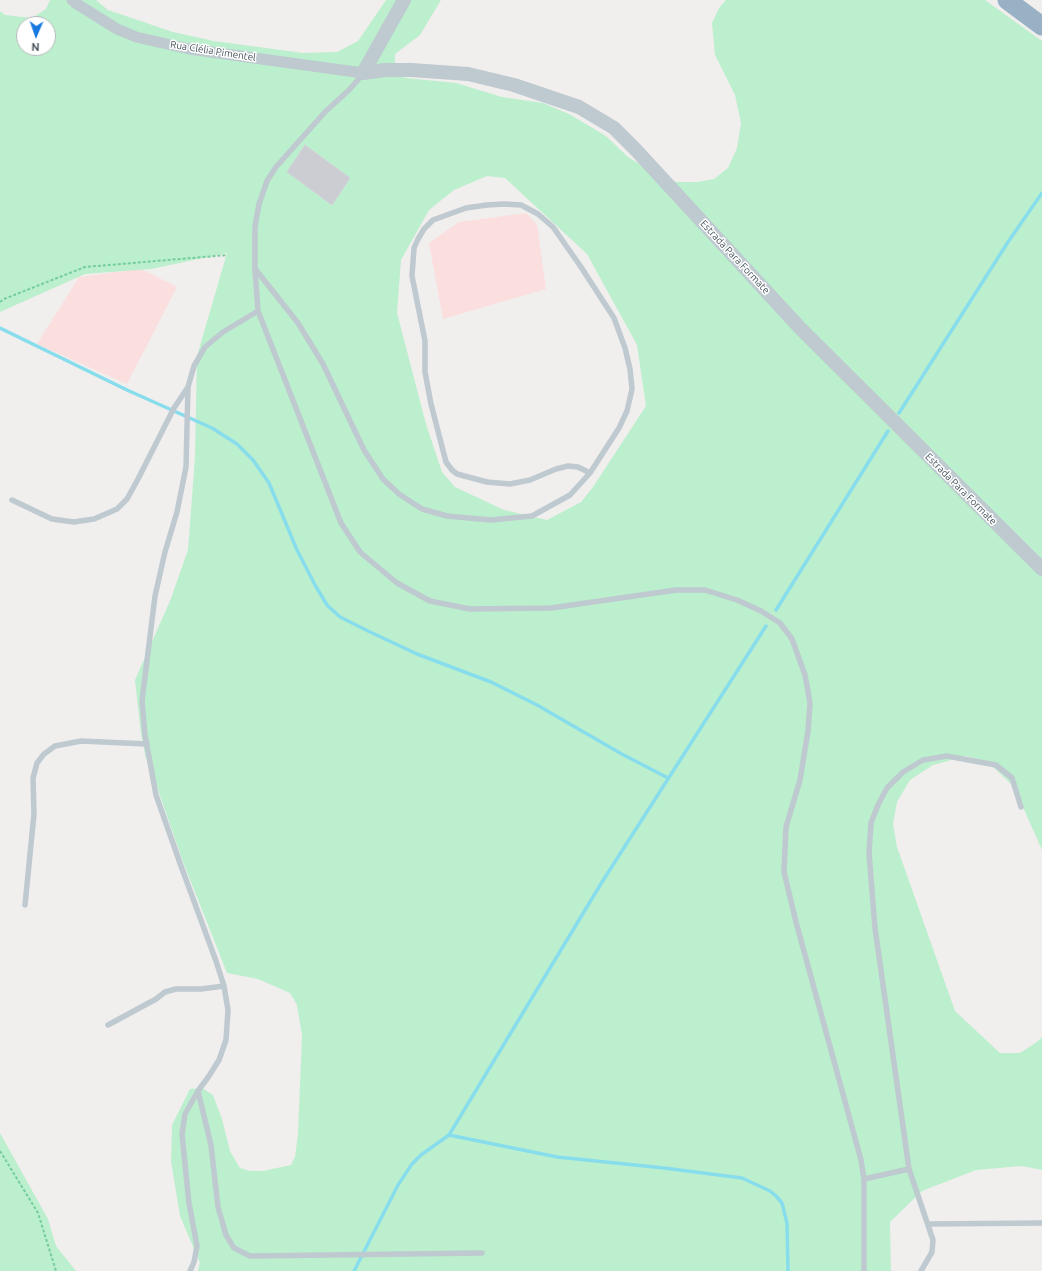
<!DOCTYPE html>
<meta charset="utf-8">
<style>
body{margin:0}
#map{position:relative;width:1042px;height:1271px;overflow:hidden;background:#f1eeee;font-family:Ubuntu,sans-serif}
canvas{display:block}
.north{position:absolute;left:16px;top:16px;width:40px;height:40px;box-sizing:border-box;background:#fff;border:1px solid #b5babd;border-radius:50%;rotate:182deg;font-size:11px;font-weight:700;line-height:16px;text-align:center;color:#46525b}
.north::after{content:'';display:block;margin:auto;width:14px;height:18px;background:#187ae0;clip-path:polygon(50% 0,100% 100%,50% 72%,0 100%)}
</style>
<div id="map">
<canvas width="1042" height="1271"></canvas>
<div class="north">N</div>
</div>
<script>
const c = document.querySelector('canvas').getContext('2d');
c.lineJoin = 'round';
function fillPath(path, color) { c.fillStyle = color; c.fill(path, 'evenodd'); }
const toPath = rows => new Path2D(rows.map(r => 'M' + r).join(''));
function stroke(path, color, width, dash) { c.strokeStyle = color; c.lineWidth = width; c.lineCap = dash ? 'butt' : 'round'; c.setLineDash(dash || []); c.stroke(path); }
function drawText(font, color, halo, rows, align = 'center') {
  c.font = font + ' Ubuntu,sans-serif'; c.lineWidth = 3; c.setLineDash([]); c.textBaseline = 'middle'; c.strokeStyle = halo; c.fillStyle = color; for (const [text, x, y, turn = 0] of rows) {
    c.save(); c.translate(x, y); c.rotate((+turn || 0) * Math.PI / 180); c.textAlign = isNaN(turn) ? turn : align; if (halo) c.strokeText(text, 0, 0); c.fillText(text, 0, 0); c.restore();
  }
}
const medical = toPath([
 [526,213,537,225,546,289,443,319,429,243,459,222],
 [141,269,177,287,127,384,37,344,79,277]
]);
const green = toPath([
 [50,0,96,0,108,10,173,32,214,41,303,53,337,52,358,41,386,0,441,0,420,35,395,54,395,65,400,76,406,78,456,83,502,97,543,103,569,114,606,136,628,157,656,174,676,182,698,182,714,179,728,168,737,148,741,123,735,95,715,55,712,23,719,8,726,0,985,0,1042,41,1042,850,1014,787,987,761,966,756,933,765,910,780,897,802,893,824,897,847,955,1011,1000,1053,1020,1053,1037,1042,1042,1037,1042,1170,1022,1166,976,1170,922,1191,890,1222,891,1271,198,1271,200,1263,180,1216,171,1161,172,1125,190,1089,202,1088,213,1095,222,1119,230,1151,240,1168,250,1171,263,1171,291,1165,295,1157,298,1134,302,1035,297,1005,290,993,258,979,227,973,183,862,147,758,146,759,141,734,135,680,170,601,188,550,195,457,197,356,227,253,151,269,85,274,0,312,0,11,5,15,32,18,46,9],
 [24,24,48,24,48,48,24,48],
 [487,176,505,178,587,254,637,345,646,406,593,487,581,502,547,520,504,510,455,487,442,472,426,424,397,313,401,260,429,210,454,190],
 [0,1133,48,1219,56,1246,76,1271,0,1271]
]);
const stream = toPath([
 [0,328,127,390,212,428,237,444,253,460,269,483,297,550,315,585,327,605,340,617,368,631,417,654,491,682,537,705,620,753,668,778],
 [899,413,1008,242,1042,193],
 [776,610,888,431],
 [449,1135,557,1157,664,1168,742,1178,770,1191,776,1196,782,1203,787,1223,788,1271],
 [354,1271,398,1185,412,1164,421,1155,449,1135,602,882,766,626]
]);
const building = toPath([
 [305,145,350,178,332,205,287,172,305,145]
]);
const path = toPath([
 [0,302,4,299,85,267,227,255],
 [0,1151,38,1213,56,1271]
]);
const service = toPath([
 [363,74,349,90,325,112,276,167,267,181,259,204,255,227,255,270,258,311,341,523,360,552,397,583,430,601,470,609,551,608,676,590,705,590,737,600,761,611,780,623,792,639,805,675,810,703,808,731,800,780,786,827,784,872,796,922,861,1160,864,1179,864,1271],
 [256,270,298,323,323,364,364,450,383,479,399,494,422,509,447,516,491,520,532,516,570,495,590,473,619,428,627,411,632,389,630,369,625,348,614,318,581,267,553,227,538,214,521,205,504,204,487,205,466,208,433,220,424,229,418,239,414,248,412,276,425,341,425,372,431,404,446,462,452,470,457,474,487,482,510,484,530,480,556,469,568,466,578,467,590,473],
 [12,500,52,519,74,522,94,519,117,509,127,499,138,479,174,408,188,387],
 [25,905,34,814,33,778,37,763,44,754,55,746,81,741,147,744],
 [108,1025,156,999,165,992,176,989,201,989,224,986],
 [198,1091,211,1145,218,1207,226,1235,234,1248,250,1256,482,1253],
 [864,1179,909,1169],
 [928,1224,1042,1223],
 [190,1271,194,1262,197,1246,189,1203,182,1134,185,1114,198,1091,209,1076,219,1060,226,1040,228,1010,224,986,216,961,181,866,156,795,145,735,142,701,155,596,165,552,177,512,186,467,188,387,194,366,205,347,223,332,258,311],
 [921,1271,932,1252,933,1240,909,1169,875,928,869,853,871,823,878,805,887,788,903,772,923,760,947,756,996,765,1012,778,1021,807]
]);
const minor = toPath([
 [72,0,77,4,117,29,136,37,189,49,363,73]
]);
const tertiary = toPath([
 [363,73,385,70,411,70,468,74,514,85,579,107,614,128,636,150,800,328,1042,569],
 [363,73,404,0]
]);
const trunk = toPath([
 [1007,0,1042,26]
]);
const streetNames = [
 ["Rua Clélia Pimentel",213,51,9],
 ["Estrada Para Formate",735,257,47],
 ["Estrada Para Formate",961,489,45]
];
fillPath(medical, '#fbdede');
fillPath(green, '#bcefcd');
stroke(stream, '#88ddec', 3.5);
fillPath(building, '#cbcdd3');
stroke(building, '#d2d4da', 1);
stroke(path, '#74cd9c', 2, [3, 2]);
stroke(service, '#bec9d0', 5.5);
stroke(minor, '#bec9d0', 11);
stroke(tertiary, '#bec9d0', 14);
stroke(trunk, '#99b1c5', 19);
drawText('10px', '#46525b', '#fff', streetNames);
</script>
